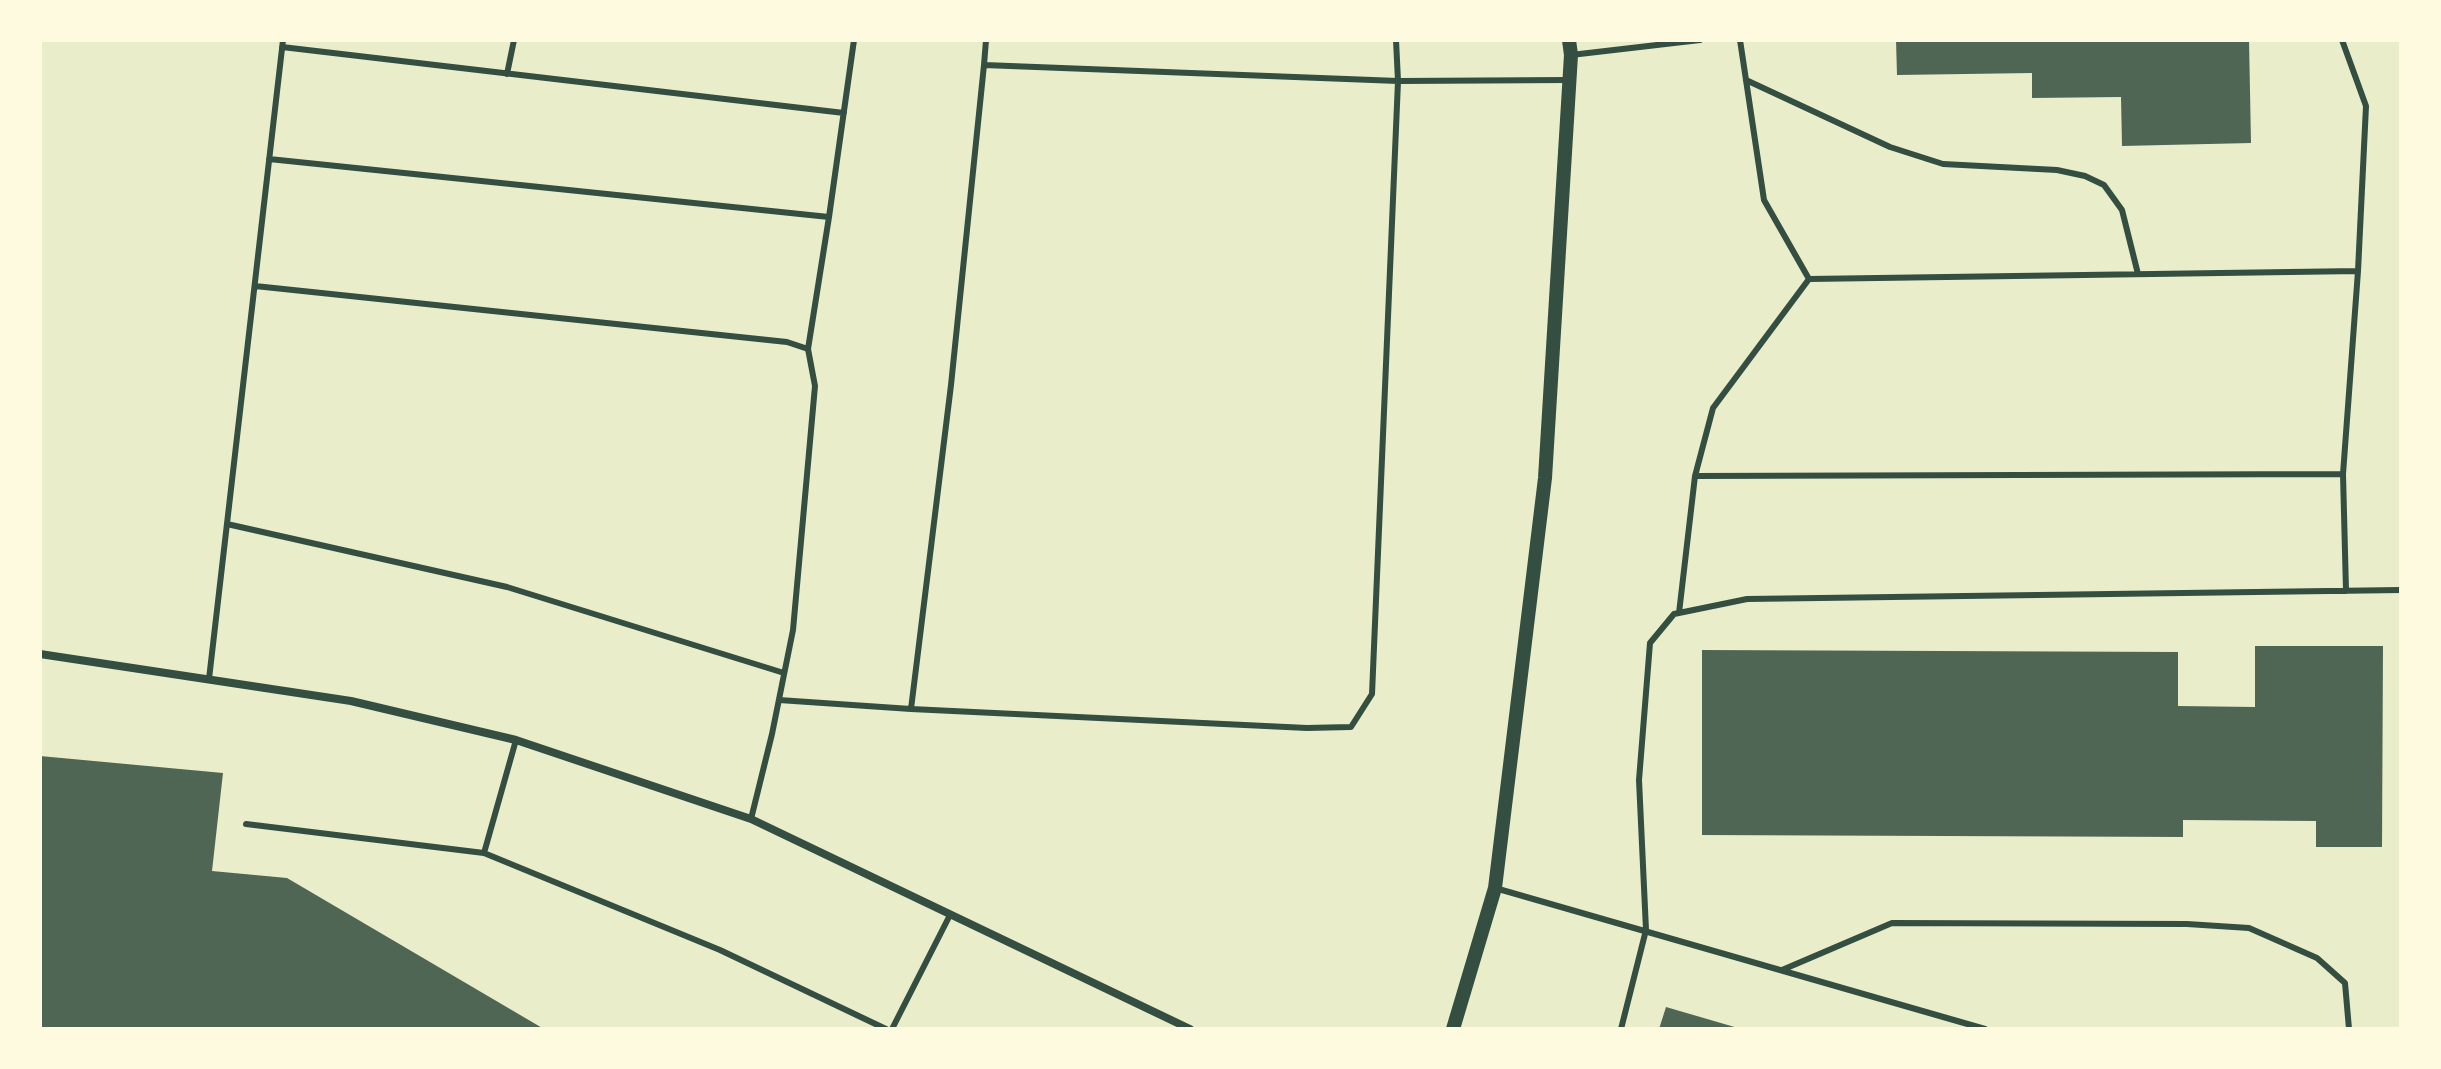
<!DOCTYPE html>
<style>
body{margin:0}
#map{position:relative;width:2441px;height:1069px;overflow:hidden;background:#e9edc9;font-family:"Nunito Sans",sans-serif}
canvas{display:block}
.frame{position:absolute;inset:0;border:42px solid #fefae0;pointer-events:none}
</style>
<div id="map">
<canvas width="2441" height="1069"></canvas>
<div class="frame"></div>
</div>
<script>
const c = document.querySelector('canvas').getContext('2d');
c.lineJoin = 'round';
function fillPath(path, color) { c.fillStyle = color; c.fill(path, 'evenodd'); }
const toPath = rows => new Path2D(rows.map(r => 'M' + r).join(''));
function stroke(path, color, width, dash) { c.strokeStyle = color; c.lineWidth = width; c.lineCap = dash ? 'butt' : 'round'; c.setLineDash(dash || []); c.stroke(path); }
const building = toPath([
 [1896,40,2249,40,2251,143,2122,146,2121,97,2032,98,2032,73,1897,75],
 [2255,646,2383,646,2382,847,2316,847,2316,821,2183,820,2183,837,1702,835,1702,650,2178,652,2178,706,2255,707],
 [40,756,223,773,212,871,287,878,544,1029,40,1029],
 [1666,1007,1738,1028,1738,1029,1659,1029]
]);
const service = toPath([
 [1396,40,1398,81,1568,80],
 [2342,40,2366,106,2358,271,2343,474,2346,591],
 [282,47,844,113],
 [1571,55,1700,40],
 [984,65,986,40],
 [507,74,514,40],
 [1746,80,1890,147,1943,164,2057,170,2085,176,2104,185,2122,210,2138,274],
 [269,159,829,217,854,40],
 [1809,279,2358,271],
 [255,286,787,342,808,349,815,386,793,630,772,734,751,819],
 [808,349,829,217],
 [1695,476,1713,408,1809,279,1764,200,1740,40],
 [227,524,507,587,784,673],
 [1679,613,1695,476,2343,474],
 [209,679,283,40],
 [779,700,911,709,1307,728,1351,727,1372,694,1398,81,984,65,951,385,911,709],
 [246,824,484,853,720,950,886,1029],
 [484,853,516,740],
 [1495,888,1985,1029],
 [1782,970,1892,923,2187,924,2249,928,2317,958,2345,983,2349,1029],
 [892,1029,950,915],
 [1621,1029,1646,930,1639,780,1650,643,1674,614,1747,599,2401,590]
]);
const minor = toPath([
 [40,654,351,701,516,740,751,819,1190,1029]
]);
const tertiary = toPath([
 [1453,1029,1495,888,1545,478,1571,55,1569,40]
]);
fillPath(building, '#4f6655');
stroke(service, '#344e41', 6);
stroke(minor, '#344e41', 8);
stroke(tertiary, '#344e41', 14);
</script>
